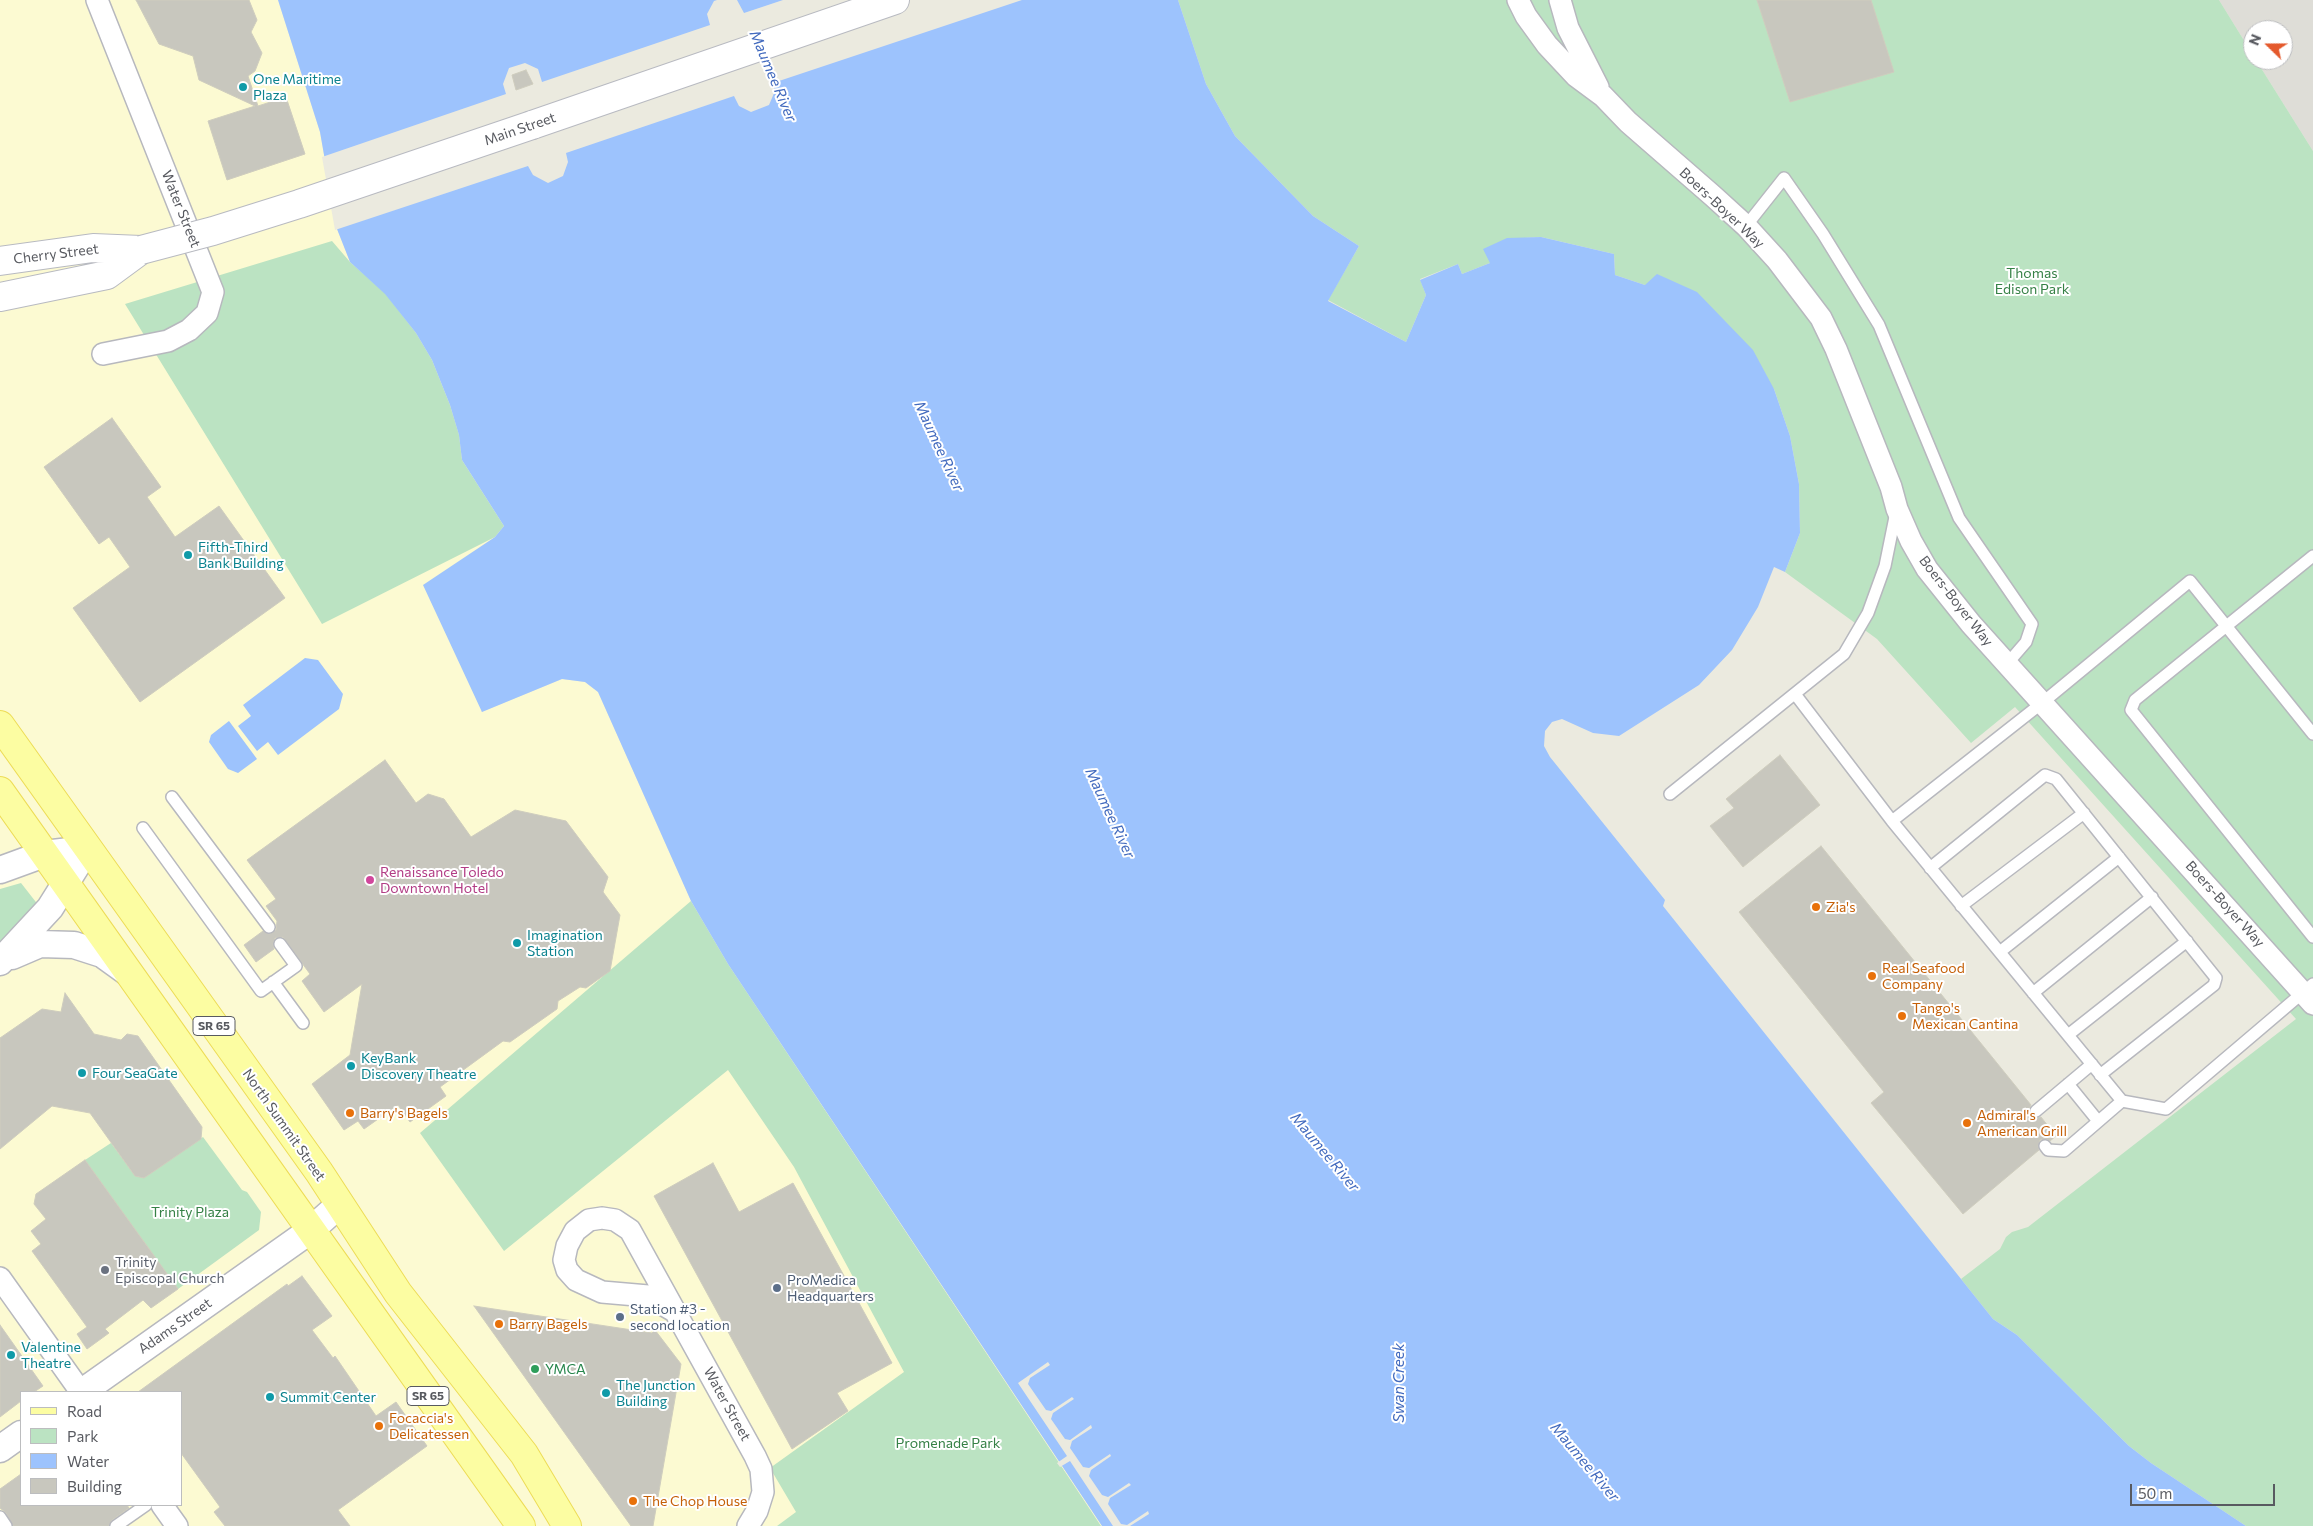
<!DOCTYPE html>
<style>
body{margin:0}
#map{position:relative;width:2313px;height:1526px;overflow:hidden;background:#ebeadf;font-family:Commissioner,sans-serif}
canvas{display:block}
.legend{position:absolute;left:20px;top:1391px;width:162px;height:115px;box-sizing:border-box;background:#fff;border:1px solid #bcbdbf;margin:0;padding:6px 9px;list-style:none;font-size:15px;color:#585a60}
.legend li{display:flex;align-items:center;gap:10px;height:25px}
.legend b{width:25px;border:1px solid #bcbdbf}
.north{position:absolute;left:2243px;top:20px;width:50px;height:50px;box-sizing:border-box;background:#fff;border:1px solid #bcbdbf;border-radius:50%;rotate:292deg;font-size:14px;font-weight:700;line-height:20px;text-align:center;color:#585a60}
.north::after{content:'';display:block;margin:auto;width:18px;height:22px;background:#e4592c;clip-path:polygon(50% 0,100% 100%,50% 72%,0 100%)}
.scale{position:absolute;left:2130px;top:1484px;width:145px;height:22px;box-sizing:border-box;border:2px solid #585a60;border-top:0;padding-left:6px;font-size:15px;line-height:18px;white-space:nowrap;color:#585a60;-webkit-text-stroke:4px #fff;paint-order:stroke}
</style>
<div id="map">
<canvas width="2313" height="1526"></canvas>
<ul class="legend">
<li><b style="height:6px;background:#fcfda2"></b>Road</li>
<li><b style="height:14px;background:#bbe3c2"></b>Park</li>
<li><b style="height:14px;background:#9dc3fd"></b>Water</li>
<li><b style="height:14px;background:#c8c7be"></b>Building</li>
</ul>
<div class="north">N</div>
<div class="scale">50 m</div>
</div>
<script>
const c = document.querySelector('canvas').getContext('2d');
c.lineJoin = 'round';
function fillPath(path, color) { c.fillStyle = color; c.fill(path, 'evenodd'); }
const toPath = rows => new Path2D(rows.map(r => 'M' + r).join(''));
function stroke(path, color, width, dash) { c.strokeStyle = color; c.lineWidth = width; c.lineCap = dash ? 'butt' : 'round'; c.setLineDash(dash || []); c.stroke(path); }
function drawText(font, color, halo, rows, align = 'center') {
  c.font = font + ' Commissioner,sans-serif'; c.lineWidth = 4; c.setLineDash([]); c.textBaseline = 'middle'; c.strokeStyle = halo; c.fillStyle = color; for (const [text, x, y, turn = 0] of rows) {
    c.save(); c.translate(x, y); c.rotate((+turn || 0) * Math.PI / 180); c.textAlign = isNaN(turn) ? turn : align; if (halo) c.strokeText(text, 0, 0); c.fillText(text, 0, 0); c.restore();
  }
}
const commercial = toPath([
 [0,0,278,0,320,132,337,229,350,262,367,276,432,360,450,405,462,460,504,526,495,537,481,712,562,679,585,682,598,692,691,901,728,964,1102,1526,0,1526],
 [21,1392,181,1392,181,1505,21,1505]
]);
const industrial = toPath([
 [2219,0,2313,0,2313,151,2256,60,2283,60,2283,30,2253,30,2253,55]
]);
const green = toPath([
 [1178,0,2219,0,2253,55,2253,60,2256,60,2313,151,2313,1526,2246,1526,2151,1463,2129,1446,2017,1335,1993,1319,1961,1279,2000,1249,2006,1237,2012,1232,2028,1227,2296,1019,2015,707,1971,743,1877,639,1785,572,1800,533,1799,484,1790,436,1774,389,1645,285,1615,275,1614,254,1541,237,1507,239,1490,263,1462,274,1458,264,1420,279,1426,295,1406,342,1328,300,1359,246,1313,216,1235,136,1206,84],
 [332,241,350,262,385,293,416,333,432,360,450,405,459,435,462,460,504,526,495,537,322,624,125,304],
 [21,883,39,906,0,948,0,889],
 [691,901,728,964,1101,1526,777,1526,796,1512,770,1468,904,1372,794,1167,728,1070,504,1251,420,1133],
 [203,1137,242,1190,247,1192,261,1212,259,1230,178,1289,85,1160,111,1143,135,1176,144,1178]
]);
const water = toPath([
 [278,0,1178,0,1206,84,1235,136,1313,216,1359,246,1328,301,1406,342,1426,295,1420,280,1458,264,1462,274,1490,263,1483,249,1507,238,1541,237,1614,254,1615,275,1645,285,1657,274,1697,292,1753,350,1774,389,1790,436,1799,484,1800,533,1785,572,1774,567,1758,607,1732,650,1699,685,1619,736,1593,733,1562,719,1552,722,1545,731,1544,746,1550,757,1665,900,1663,906,1993,1319,2017,1335,2129,1446,2151,1463,2246,1526,1102,1526,728,964,691,901,598,692,585,682,562,679,482,712,423,585,495,537,504,526,462,460,459,435,450,405,432,360,416,333,385,294,350,262,337,229,320,132],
 [305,658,318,660,343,694,339,709,278,755,268,742,257,751,238,726,251,716,243,705],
 [229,721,257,759,238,773,228,769,209,742,211,735]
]);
const pier = toPath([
 [717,0,737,0,744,13,783,0,1022,0,773,83,775,91,769,105,751,112,739,106,734,96,566,153,568,162,563,176,548,183,533,175,528,166,335,230,322,157,506,94,503,84,509,68,525,63,538,69,542,82,710,25,707,14,714,1],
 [1048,1362,1050,1365,1030,1378,1028,1384,1046,1410,1051,1411,1072,1397,1074,1399,1053,1413,1051,1419,1065,1439,1070,1440,1091,1425,1092,1428,1072,1441,1070,1448,1083,1467,1089,1468,1110,1454,1111,1456,1091,1470,1089,1476,1102,1495,1108,1497,1129,1483,1131,1485,1110,1498,1108,1504,1121,1524,1127,1525,1148,1511,1149,1514,1130,1526,1113,1526,1070,1461,1060,1467,1057,1463,1067,1456,1018,1383]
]);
const building = toPath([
 [136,0,249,0,257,20,251,32,262,53,255,71,248,76,258,106,286,97,305,154,227,180,208,121,255,106,199,80,193,56,159,44,136,0],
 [1757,0,1871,0,1894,72,1790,102,1757,0],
 [526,70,533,84,516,90,512,75,526,70],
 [112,418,161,487,147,497,175,537,219,506,285,598,140,702,73,608,130,567,109,537,99,544,44,467,112,418],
 [1780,755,1820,805,1743,867,1710,826,1734,808,1726,799,1780,755],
 [385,760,416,803,428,794,444,799,471,837,515,810,566,821,608,877,603,892,620,915,610,971,586,988,580,987,558,1001,557,1009,510,1042,503,1041,440,1087,446,1096,410,1122,398,1105,364,1129,358,1121,344,1130,312,1084,350,1055,362,984,324,1012,302,981,310,974,283,937,275,938,273,944,274,949,256,962,244,945,263,931,269,934,276,930,277,921,266,906,276,899,247,860,385,760],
 [1821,846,2031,1105,2029,1109,2030,1115,2034,1118,2041,1117,2056,1136,2050,1141,2045,1139,2040,1140,2038,1146,2039,1150,1963,1214,1871,1103,1884,1092,1739,912,1821,846],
 [65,993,94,1034,121,1040,127,1034,138,1036,202,1127,201,1139,144,1178,135,1176,90,1113,52,1106,0,1149,0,1038,42,1009,61,1012,65,993],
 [85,1160,178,1289,151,1308,143,1300,105,1329,109,1333,87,1349,77,1334,87,1327,32,1251,41,1244,31,1231,46,1219,34,1204,36,1194,85,1160],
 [713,1163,739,1212,793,1183,892,1363,837,1393,848,1411,792,1449,654,1196,713,1163],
 [302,1276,332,1316,312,1330,333,1358,335,1356,376,1416,396,1402,427,1446,338,1510,350,1526,225,1526,214,1512,220,1507,181,1453,181,1392,138,1392,287,1284,288,1286,302,1276],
 [474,1306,652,1333,655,1330,681,1364,653,1526,631,1526,474,1306],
 [0,1325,43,1386,34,1392,21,1392,21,1401,0,1417,0,1325],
 [21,1474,21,1505,127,1505,129,1508,112,1520,109,1526,13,1526,6,1513,0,1508,0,1489,21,1474]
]);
const service = toPath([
 [1746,226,1784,178,1823,234,1879,325,1959,518,2032,624,2026,642,2007,664],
 [2313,556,2135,700,2131,710,2313,937],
 [1795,694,1892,821,2122,1101,2166,1109,2313,984],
 [1670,794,1844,654,1868,613,1885,566,1896,512],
 [172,797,269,927],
 [1892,821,2042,703,2190,581,2313,734],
 [143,828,261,991,296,966,280,944],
 [1930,868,2045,775,2056,779,2216,978,2214,985,2100,1075],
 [1961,906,2084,813],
 [2001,951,2119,857],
 [273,982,303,1023],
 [2033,993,2152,897],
 [2068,1035,2187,941],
 [2068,1084,2098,1121],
 [2036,1111,2092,1064],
 [2045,1146,2048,1150,2064,1151,2122,1101],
 [0,1517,6,1526],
 [116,1526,146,1505]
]);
const minor = toPath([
 [97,0,213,292,207,313,189,330,168,341,103,354],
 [1518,0,1526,16,1547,45,1576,76,1603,96,1628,122,1713,196,1746,226,1777,260,1821,318,1836,349,1891,487,1897,509,1911,541,1927,569,1971,624,2313,1004],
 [1560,0,1568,28,1598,87],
 [0,1278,81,1392],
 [674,1311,648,1296,602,1292,576,1280,567,1270,564,1260,567,1246,575,1231,589,1220,602,1218,615,1220,630,1230,755,1456,761,1469,763,1492,757,1511,748,1526],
 [162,1505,177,1526]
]);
const tertiary = toPath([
 [0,870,44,854,87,849],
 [12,956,40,944,74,945,102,954,127,972],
 [0,962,50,908,87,849],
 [82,1392,311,1230,340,1204],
 [0,1449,21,1434]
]);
const secondary = toPath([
 [532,125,895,0],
 [0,261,93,248,141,250],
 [0,297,107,275,141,250]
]);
const primary = toPath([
 [0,725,319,1172,398,1293,524,1454,567,1526],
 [0,791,521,1526]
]);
const secondaryBridge = toPath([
 [141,250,213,231,299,204,532,125]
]);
const markers = [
 [243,87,5,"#0f9aa8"],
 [188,555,5,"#0f9aa8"],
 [370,880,5,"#d1479c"],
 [1816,907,5,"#e8710a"],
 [517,943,5,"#0f9aa8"],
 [1872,976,5,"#e8710a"],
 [1902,1016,5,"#e8710a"],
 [351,1066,5,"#0f9aa8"],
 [82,1073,5,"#0f9aa8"],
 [350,1113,5,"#e8710a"],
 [1967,1123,5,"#e8710a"],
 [105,1270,5,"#6b7280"],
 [777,1288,5,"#5c6f8a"],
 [620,1317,5,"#5c6f8a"],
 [499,1324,5,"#e8710a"],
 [11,1355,5,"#0f9aa8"],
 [535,1369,5,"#2e9e5b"],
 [606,1393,5,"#0f9aa8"],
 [270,1397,5,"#0f9aa8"],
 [379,1426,5,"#e8710a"],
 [633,1501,5,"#e8710a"]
];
const shields = [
 [214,1026,42],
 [428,1396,42]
];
const shieldNames = [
 ["SR 65",214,1026],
 ["SR 65",428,1396]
];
const cultureNames = [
 ["One Maritime",253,79],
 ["Plaza",253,95],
 ["Fifth-Third",198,547],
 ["Bank Building",198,563],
 ["Imagination",527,935],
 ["Station",527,951],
 ["KeyBank",361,1058],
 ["Discovery Theatre",361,1074],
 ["Four SeaGate",92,1073],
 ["Valentine",21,1347],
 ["Theatre",21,1363],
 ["The Junction",616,1385],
 ["Building",616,1401],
 ["Summit Center",280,1397]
];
const streetNames = [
 ["Main Street",520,129,-19],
 ["Boers-Boyer Way",1722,208,43],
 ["Water Street",181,209,68],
 ["Cherry Street",56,254,-7],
 ["Boers-Boyer Way",1956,601,52],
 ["Boers-Boyer Way",2225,904,48],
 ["North Summit Street",284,1125,55],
 ["Adams Street",175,1326,-35],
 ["Water Street",727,1404,61]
];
const parkNames = [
 ["Thomas",2032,273],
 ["Edison Park",2032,289],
 ["Trinity Plaza",190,1212],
 ["Promenade Park",948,1443]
];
const hotelNames = [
 ["Renaissance Toledo",380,872],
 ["Downtown Hotel",380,888]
];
const foodNames = [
 ["Zia's",1826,907],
 ["Real Seafood",1882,968],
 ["Company",1882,984],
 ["Tango's",1912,1008],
 ["Mexican Cantina",1912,1024],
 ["Barry's Bagels",360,1113],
 ["Admiral's",1977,1115],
 ["American Grill",1977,1131],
 ["Barry Bagels",509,1324],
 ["Focaccia's",389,1418],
 ["Delicatessen",389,1434],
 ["The Chop House",643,1501]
];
const worshipNames = [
 ["Trinity",115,1262],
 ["Episcopal Church",115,1278]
];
const serviceNames = [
 ["ProMedica",787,1280],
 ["Headquarters",787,1296],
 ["Station #3 -",630,1309],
 ["second location",630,1325]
];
const leisureNames = [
 ["YMCA",545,1369]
];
const waterNames = [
 ["Maumee River",773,76,67],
 ["Maumee River",939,446,65],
 ["Maumee River",1110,813,65],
 ["Maumee River",1325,1152,50],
 ["Swan Creek",1399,1383,-90],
 ["Maumee River",1585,1462,50]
];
fillPath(commercial, '#fcfad2');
fillPath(industrial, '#deddd7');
fillPath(green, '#bbe3c2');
fillPath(water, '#9dc3fd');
fillPath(pier, '#ebeadf');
fillPath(building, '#c8c7be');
stroke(building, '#cfcdbe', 1);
stroke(service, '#b7b8be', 14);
stroke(minor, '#b7b8be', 24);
stroke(tertiary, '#b7b8be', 29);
stroke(secondary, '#b8bac1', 30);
stroke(primary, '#eddc56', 30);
stroke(service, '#fff', 11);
stroke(minor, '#fff', 21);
stroke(tertiary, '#fff', 26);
stroke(secondary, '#fff', 28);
stroke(primary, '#fcfda2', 28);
stroke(secondaryBridge, '#b8bac1', 30, []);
stroke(secondaryBridge, '#fff', 28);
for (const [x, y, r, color] of markers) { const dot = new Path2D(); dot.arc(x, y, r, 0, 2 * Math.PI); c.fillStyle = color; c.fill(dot); stroke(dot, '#fff', 2); }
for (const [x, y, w] of shields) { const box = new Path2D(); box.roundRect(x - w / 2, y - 9.5, w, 19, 4); c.fillStyle = '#fff'; c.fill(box); stroke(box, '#585a60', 1); }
drawText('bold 12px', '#585a60', null, shieldNames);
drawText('14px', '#0d838f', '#fff', cultureNames, 'left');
drawText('14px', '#585a60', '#fff', streetNames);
drawText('14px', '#368146', '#fff', parkNames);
drawText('14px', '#b23c85', '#fff', hotelNames, 'left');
drawText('14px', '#c56008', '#fff', foodNames, 'left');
drawText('14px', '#5b616d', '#fff', worshipNames, 'left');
drawText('14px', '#4e5e75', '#fff', serviceNames, 'left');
drawText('14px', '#27864d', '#fff', leisureNames, 'left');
drawText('italic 15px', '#426abe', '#fff', waterNames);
</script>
